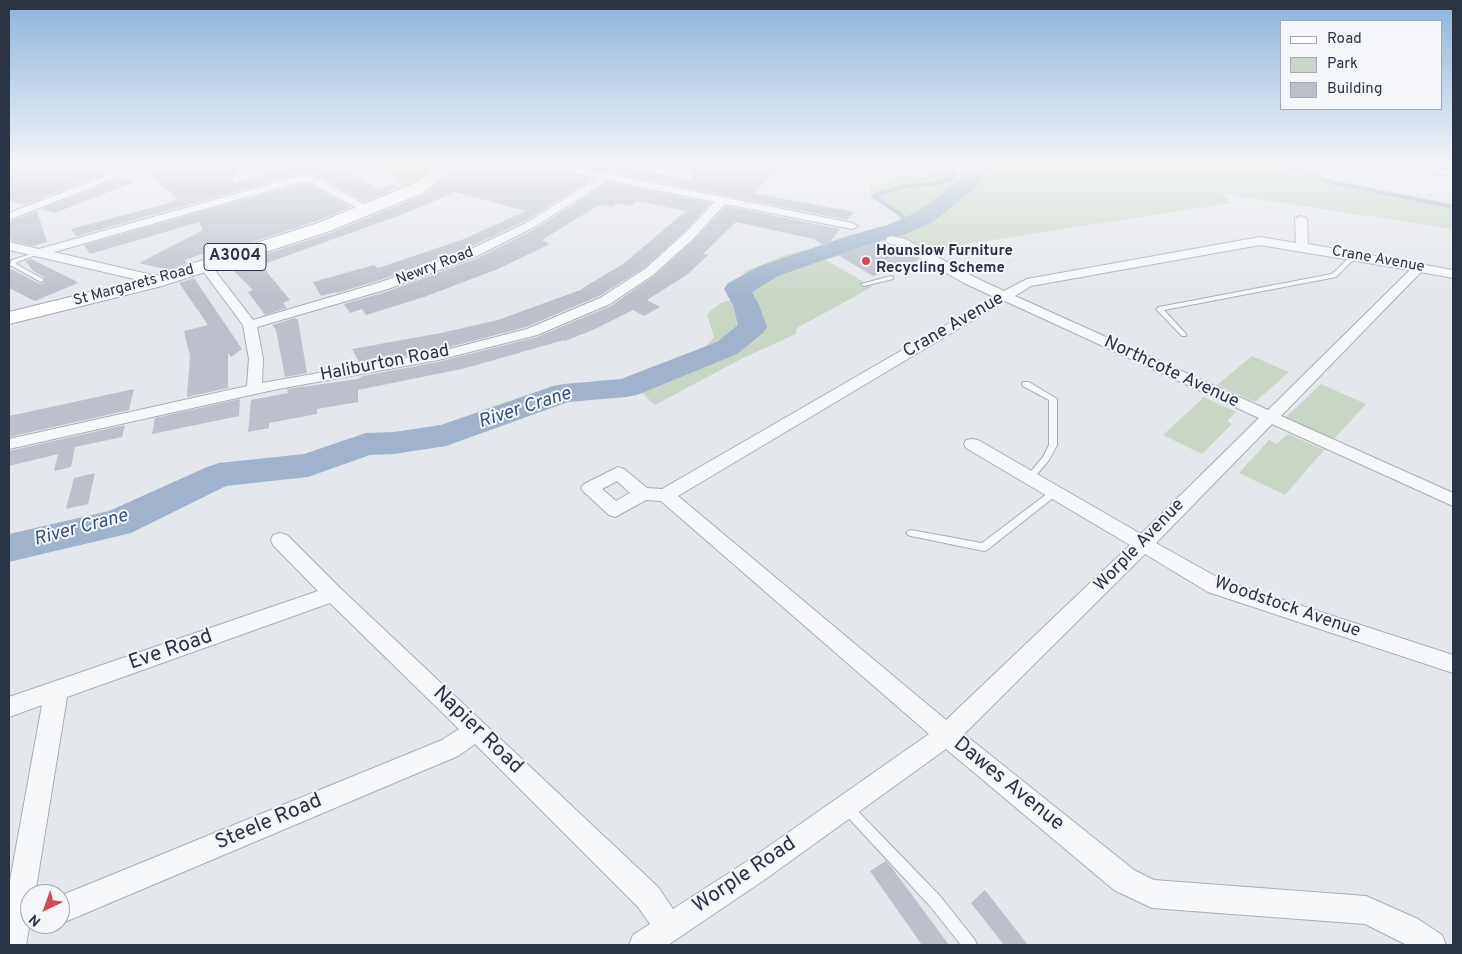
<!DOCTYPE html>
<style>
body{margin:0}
#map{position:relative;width:1462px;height:954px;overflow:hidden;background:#e4e7ec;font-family:Overpass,sans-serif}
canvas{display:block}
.frame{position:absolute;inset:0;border:10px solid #2b3445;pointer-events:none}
.legend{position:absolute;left:1280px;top:20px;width:162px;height:90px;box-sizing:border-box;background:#f4f6f9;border:1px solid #a4a8b1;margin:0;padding:6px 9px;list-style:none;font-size:15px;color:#2b3445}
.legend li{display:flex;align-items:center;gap:10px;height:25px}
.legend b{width:25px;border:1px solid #a4a8b1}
.north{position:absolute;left:20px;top:884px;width:50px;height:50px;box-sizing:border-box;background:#f4f6f9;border:1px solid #a4a8b1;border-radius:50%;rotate:222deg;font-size:14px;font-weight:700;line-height:20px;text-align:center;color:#2b3445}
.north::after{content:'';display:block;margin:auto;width:18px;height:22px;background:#d1495b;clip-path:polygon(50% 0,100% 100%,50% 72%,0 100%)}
</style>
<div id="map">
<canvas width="1462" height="954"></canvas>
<div class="frame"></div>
<ul class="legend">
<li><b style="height:6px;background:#fff"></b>Road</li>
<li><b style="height:14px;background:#c9d6c5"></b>Park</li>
<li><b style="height:14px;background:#bbc0ca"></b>Building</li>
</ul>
<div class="north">N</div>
</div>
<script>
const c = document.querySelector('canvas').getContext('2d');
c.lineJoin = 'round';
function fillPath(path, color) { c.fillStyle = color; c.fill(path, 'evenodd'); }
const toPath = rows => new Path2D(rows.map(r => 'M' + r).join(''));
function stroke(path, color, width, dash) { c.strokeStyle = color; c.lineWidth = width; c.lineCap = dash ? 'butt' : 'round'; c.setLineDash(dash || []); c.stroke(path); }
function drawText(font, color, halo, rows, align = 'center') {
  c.font = font + ' Overpass,sans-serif'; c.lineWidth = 4; c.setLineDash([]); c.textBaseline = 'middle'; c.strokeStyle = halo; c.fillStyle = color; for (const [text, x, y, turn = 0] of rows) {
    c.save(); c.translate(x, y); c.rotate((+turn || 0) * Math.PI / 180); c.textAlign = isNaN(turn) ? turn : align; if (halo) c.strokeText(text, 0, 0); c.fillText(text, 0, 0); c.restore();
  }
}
const green = toPath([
 [375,163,436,163,424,177,405,189],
 [945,163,978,163,964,181,951,191,920,214,908,220,901,213,879,201,870,191,870,187,888,183,886,178,912,175,928,177],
 [991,163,1273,163,1342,183,1453,204,1453,229,1223,194,1231,203,967,244,948,248,933,254,897,237,932,219,966,195,983,178],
 [852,234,877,243,826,260,872,287,797,328,796,334,743,358,655,405,636,387,706,346,714,337,707,314,721,303,739,297,743,283,744,272,785,255,820,247],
 [1252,356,1289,372,1255,402,1217,385],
 [1321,384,1366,404,1333,440,1285,418],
 [1204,397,1236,412,1227,421,1232,424,1202,454,1163,435],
 [1288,434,1324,450,1285,495,1239,473,1269,440,1277,444]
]);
const stream = toPath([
 [1283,163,1308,175,1336,183,1453,207],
 [908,225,900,214,873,196,902,187,939,183,953,178,955,163]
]);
const river = toPath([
 [974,163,994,163,977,186,933,222,906,234,861,247,778,276,752,292,759,305,767,327,763,333,737,354,637,395,626,397,568,402,446,446,394,454,370,455,308,477,226,486,131,533,9,562,9,534,109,511,207,467,219,463,304,454,366,433,394,432,441,425,553,386,564,384,621,379,717,342,738,325,733,305,724,289,728,283,760,266,845,237,890,224,917,212,963,178,974,163]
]);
const building = toPath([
 [9,163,56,163,104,174,24,205,9,201],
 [170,163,235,163,233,183,305,163,325,163,380,189,393,184,399,187,364,202,315,174,302,173,77,236,71,229,174,202,172,200,177,199,147,172],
 [473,163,531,163,538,168,592,179,527,220,468,248,377,281,337,293,336,292,321,296,313,282,374,265,378,268,464,239,526,211,455,192,406,213,264,264,262,266,290,300,283,303,287,308,265,315,248,292,253,290,229,266,331,233,423,195,442,180],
 [564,163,606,163,691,180,692,163,785,163,754,193,854,212,847,220],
 [120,178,134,182,55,213,41,209],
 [608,182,710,203,684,232,644,268,599,296,526,327,438,350,360,364,352,349,441,333,498,320,583,289,581,289,623,264,686,211,637,201,632,206,618,203,612,207,599,205,542,240,550,244,498,269,424,297,366,315,362,309,350,313,344,304,389,291,478,258,537,228],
 [303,183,308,183,351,207,317,221,216,254,213,250,185,260,187,263,168,270,139,263,203,230,199,222,90,254,84,245],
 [726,206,840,229,826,247,814,239,736,222,703,254,708,255,688,274,647,300,660,307,644,316,633,310,595,329,565,341,564,340,466,368,358,390,358,402,317,409,317,414,269,423,269,428,248,432,251,400,288,393,287,389,358,379,363,376,438,362,537,337,611,306,654,276,694,240],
 [37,211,47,242,34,246,12,241,9,236,9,222],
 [878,242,898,255,904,251,920,260,873,276,838,255],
 [31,259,76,281,75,282,78,283,35,301,9,288,9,268,40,284,44,283,44,277,33,271,26,261],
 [194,278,242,349,231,357,228,353,228,388,187,397,190,356,184,331,208,325,179,283],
 [295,318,298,320,307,373,285,377,276,330,272,325],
 [134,389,129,410,9,437,9,416],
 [240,399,239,416,152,434,155,418],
 [125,425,122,437,75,447,71,467,54,471,58,454,9,466,9,451],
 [95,473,88,504,66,509,74,478],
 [886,861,892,868,949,945,922,945,870,871],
 [985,890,1028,945,1004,945,971,903]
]);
const lane = toPath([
 [37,252,42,253,17,262,16,264,43,279,43,281,41,282,10,265,12,260,37,252],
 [1352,255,1357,256,1336,277,1164,310,1186,334,1186,336,1182,336,1156,309,1159,307,1332,274,1352,255],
 [891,276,893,277,893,279,864,286,861,284,891,276],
 [1023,382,1029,382,1057,399,1057,445,1049,460,1033,479,1030,480,1026,477,1043,457,1049,445,1049,400,1023,386,1022,384,1023,382],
 [1055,489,1058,490,1059,492,1058,494,987,550,984,551,911,536,908,535,906,533,908,531,911,530,982,543,1052,490,1055,489],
 [847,802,851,804,940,896,975,940,977,945,961,945,930,906,843,812,841,808,843,804,847,802]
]);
const street = toPath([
 [139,163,153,163,9,220,9,213,139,163],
 [533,163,554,163,852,223,858,226,852,229,725,204,693,239,653,275,610,304,537,335,438,360,273,390,9,449,9,439,247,386,249,359,243,325,200,267,202,264,210,264,253,320,378,283,469,250,528,222,597,178,538,166,533,163],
 [608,180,714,202,685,233,645,269,600,298,527,329,438,352,262,383,263,359,257,327,388,289,477,256,536,226,608,180],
 [827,163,859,163,855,169,851,170,828,165,827,163],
 [1406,163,1423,163,1453,171,1453,177,1407,165,1406,163],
 [303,175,314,176,374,210,372,212,364,212,308,181,303,181,54,252,152,275,161,282,155,286,143,281,9,250,9,242,39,249,303,175],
 [1301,216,1307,219,1308,244,1453,270,1453,278,1421,272,1281,416,1453,493,1453,506,1272,424,1156,543,1222,580,1453,655,1453,673,1208,592,1145,554,964,734,1134,870,1154,880,1366,896,1418,919,1442,935,1446,945,1407,945,1365,924,1152,908,1114,890,946,749,767,878,668,945,629,945,633,935,650,924,638,907,475,744,458,756,60,924,60,896,442,740,459,729,330,603,67,697,35,894,30,894,30,922,26,945,9,945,9,886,42,705,9,717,9,697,318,591,273,545,271,540,273,535,280,533,287,535,340,588,658,887,673,909,749,860,929,734,661,501,646,500,615,517,609,515,584,492,581,488,584,484,618,467,624,469,647,488,662,489,994,297,964,283,897,245,888,243,886,240,888,237,892,236,905,239,974,277,1004,291,1027,279,1260,237,1296,243,1295,219,1301,216],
 [1260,245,1410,270,1268,410,1015,296,1031,286,1260,245],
 [1005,301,1259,418,1141,534,978,440,972,439,966,440,964,444,966,448,1130,545,946,720,678,496,1005,301],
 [617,481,630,493,616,501,602,489,617,481]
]);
const primary = toPath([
 [439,163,456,163,441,179,422,193,330,231,162,286,9,324,9,312,148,278,318,223,410,185,429,173,439,163]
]);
const markers = [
 [866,261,5,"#d1495b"]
];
const farPoinames = [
 ["Hounslow Furniture",876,252],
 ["Recycling Scheme",876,269]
];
const farStreetnames = [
 ["Crane Avenue",1378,260,10],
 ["Newry Road",435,267,-21],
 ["St Margarets Road",134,286,-15]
];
const shields = [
 [235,257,62]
];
const shieldNames = [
 ["A3004",235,257]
];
const streetNames = [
 ["Crane Avenue",954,326,-30],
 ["Haliburton Road",385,364,-11],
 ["Northcote Avenue",1171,373,25],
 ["Worple Avenue",1140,546,-46],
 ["Woodstock Avenue",1287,608,19]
];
const waterNames = [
 ["River Crane",525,409,-18],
 ["River Crane",81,529,-15]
];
const nearStreetnames = [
 ["Eve Road",171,651,-19],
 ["Napier Road",477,731,44],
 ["Dawes Avenue",1008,785,39],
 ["Steele Road",269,823,-23],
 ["Worple Road",745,876,-34]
];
fillPath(green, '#c9d6c5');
stroke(stream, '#9fb4cc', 4);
fillPath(river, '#9fb4cc');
fillPath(building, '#bbc0ca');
stroke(lane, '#a9aeb7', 2);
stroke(street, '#a9aeb7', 2);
stroke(primary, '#a3abb8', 2);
fillPath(lane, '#f7f8fa');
fillPath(street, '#f7f8fa');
fillPath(primary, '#fff');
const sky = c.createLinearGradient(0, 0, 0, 297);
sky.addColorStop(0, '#8bb4dd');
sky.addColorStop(0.55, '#f3f4f6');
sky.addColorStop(1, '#f3f4f600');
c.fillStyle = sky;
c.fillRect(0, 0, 1462, 297);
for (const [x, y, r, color] of markers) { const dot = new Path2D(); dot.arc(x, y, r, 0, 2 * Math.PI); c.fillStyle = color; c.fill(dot); stroke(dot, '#f4f6f9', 2); }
drawText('bold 15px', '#2b3445', '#f4f6f9', farPoinames, 'left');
drawText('15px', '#2b3445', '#f4f6f9', farStreetnames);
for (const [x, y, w] of shields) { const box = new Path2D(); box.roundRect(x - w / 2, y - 13.5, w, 27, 4); c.fillStyle = '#f4f6f9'; c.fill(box); stroke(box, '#2b3445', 1); }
drawText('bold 16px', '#2b3445', null, shieldNames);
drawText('18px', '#2b3445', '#f4f6f9', streetNames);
drawText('italic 19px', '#34527a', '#f4f6f9', waterNames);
drawText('21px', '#2b3445', '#f4f6f9', nearStreetnames);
</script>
